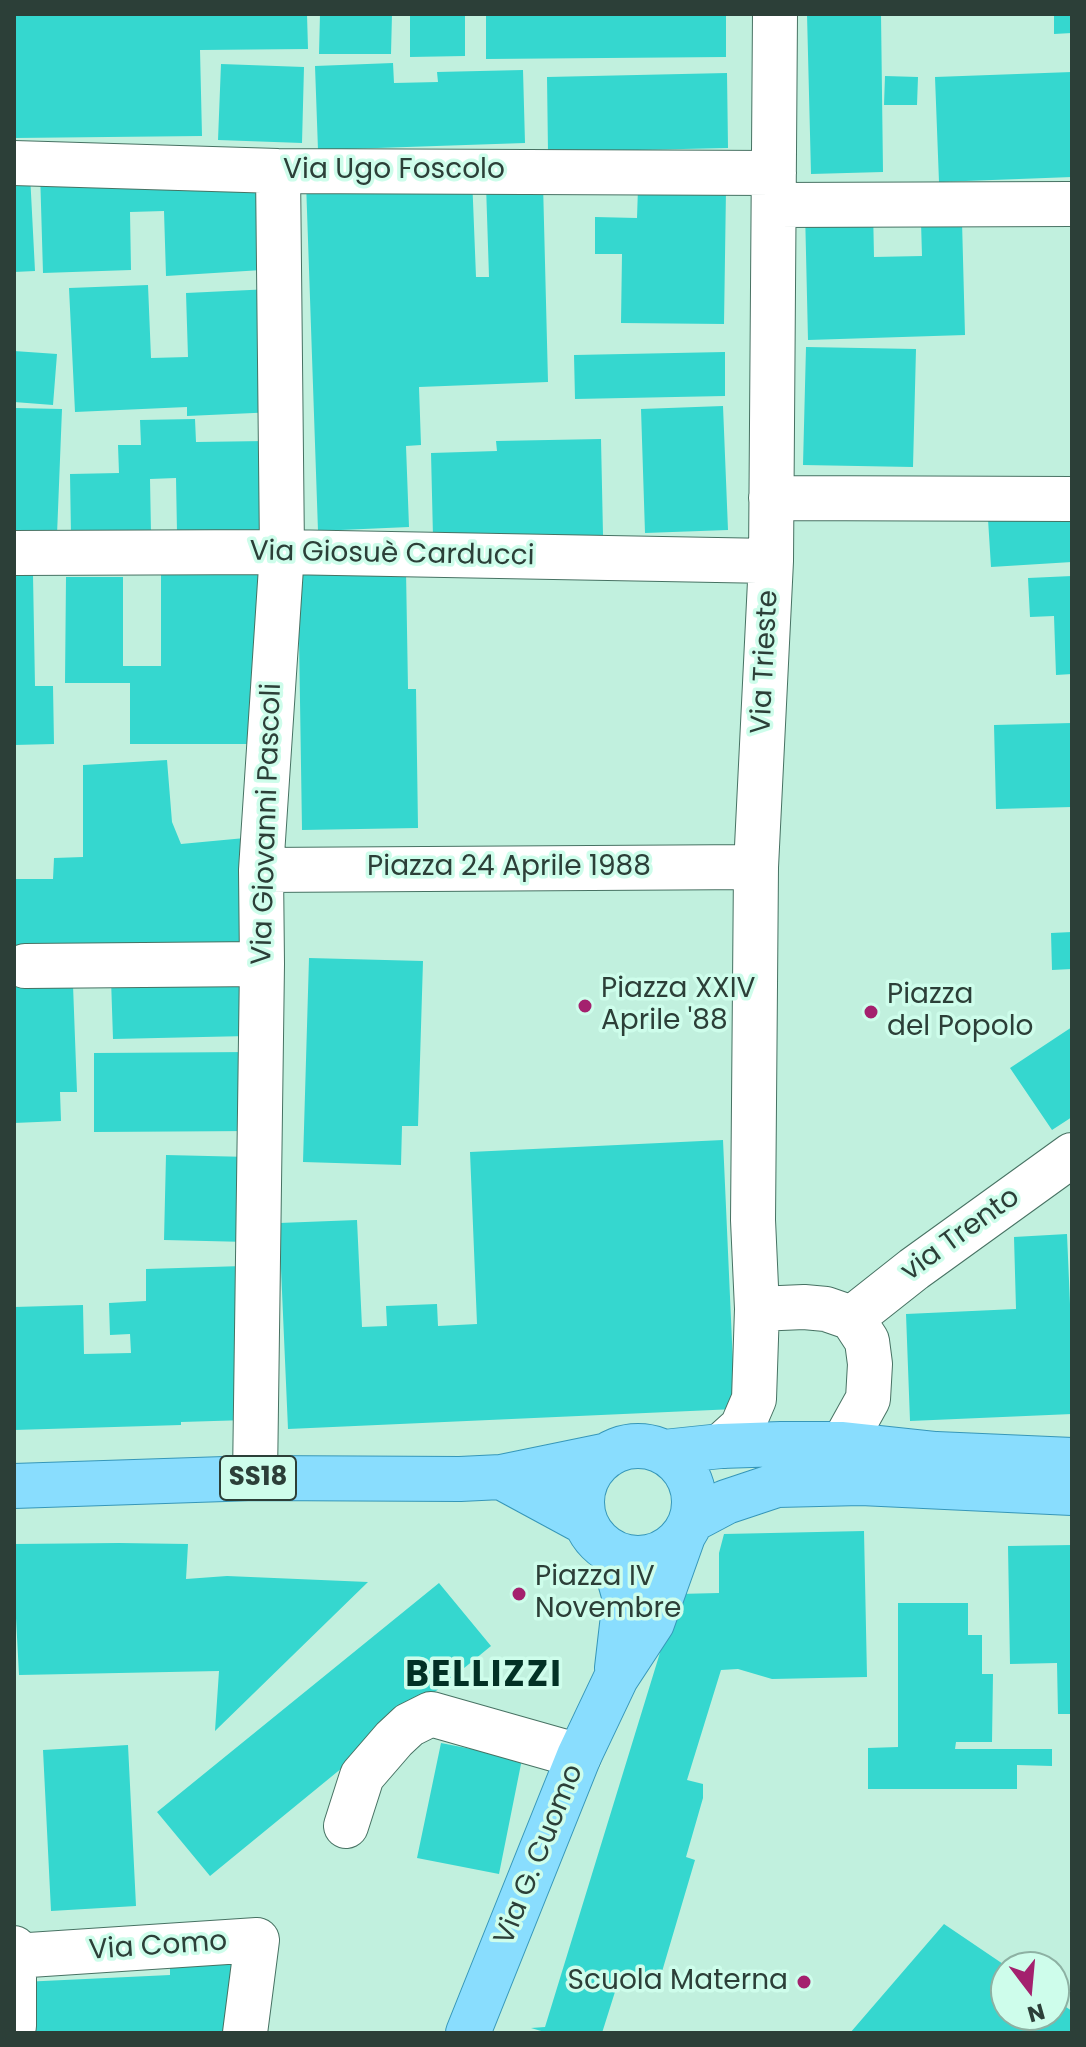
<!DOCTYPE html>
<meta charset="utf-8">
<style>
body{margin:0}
#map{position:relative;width:1086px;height:2047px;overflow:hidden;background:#c1f0de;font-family:Poppins,sans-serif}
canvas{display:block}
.frame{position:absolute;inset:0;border:16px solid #2c3f38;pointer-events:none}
.north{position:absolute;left:990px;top:1951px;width:80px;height:80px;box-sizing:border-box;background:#cefdeb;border:2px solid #8db1a3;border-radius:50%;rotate:164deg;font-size:22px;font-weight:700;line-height:32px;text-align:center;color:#2c3f38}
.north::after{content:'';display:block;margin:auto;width:28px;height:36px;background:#a4216e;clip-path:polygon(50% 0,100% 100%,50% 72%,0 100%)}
</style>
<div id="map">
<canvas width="1086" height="2047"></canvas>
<div class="frame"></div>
<div class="north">N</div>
</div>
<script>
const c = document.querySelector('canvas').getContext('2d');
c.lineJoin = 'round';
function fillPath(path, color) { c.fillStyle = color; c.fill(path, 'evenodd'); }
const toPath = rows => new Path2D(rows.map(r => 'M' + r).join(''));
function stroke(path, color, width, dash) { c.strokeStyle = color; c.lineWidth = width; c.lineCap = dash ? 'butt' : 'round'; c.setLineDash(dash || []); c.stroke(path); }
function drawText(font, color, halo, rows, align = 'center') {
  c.font = font + ' Poppins,sans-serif'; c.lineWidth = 7; c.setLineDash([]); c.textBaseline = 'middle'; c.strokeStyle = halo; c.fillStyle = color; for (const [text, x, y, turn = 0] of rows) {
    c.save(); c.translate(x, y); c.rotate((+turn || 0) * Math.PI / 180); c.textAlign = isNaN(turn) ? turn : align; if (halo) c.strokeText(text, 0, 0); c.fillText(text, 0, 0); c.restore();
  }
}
const building = toPath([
 [14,14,307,14,308,49,200,50,202,136,14,138],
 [320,14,392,14,391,54,319,54],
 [410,14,465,14,465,56,410,57],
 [486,14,726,14,726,57,486,59],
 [807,14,881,14,883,172,811,174],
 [1054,14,1072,14,1072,33,1054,34],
 [393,63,394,83,438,82,437,72,523,70,525,143,318,150,315,66],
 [221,64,304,67,302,143,218,140],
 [1072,72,1072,177,939,182,935,77],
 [727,73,728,148,548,152,547,77],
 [885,76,918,77,917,105,884,105],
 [40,171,263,177,262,270,166,276,164,211,130,212,131,270,43,273],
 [30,174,35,271,14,272,14,175],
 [472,176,476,277,489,277,486,185,543,183,548,382,419,387,421,445,406,446,409,527,318,531,306,182],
 [638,188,726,189,724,324,621,323,622,254,595,254,595,217,637,218],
 [873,208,874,257,922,256,921,222,962,221,965,335,808,340,805,210],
 [148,285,151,358,188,357,186,293,271,289,276,412,187,416,187,407,75,412,69,288],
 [806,347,916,349,913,467,803,465],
 [14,351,57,354,53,405,14,402],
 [725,352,725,396,575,399,574,355],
 [723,406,728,530,645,533,641,409],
 [14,408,62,409,57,535,14,533],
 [195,419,196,442,266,441,268,531,177,532,176,478,150,479,151,533,71,535,70,474,119,473,118,445,141,445,140,420],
 [601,439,603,535,433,537,431,453,497,451,496,441],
 [1072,514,1072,562,991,567,988,519],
 [406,570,408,689,416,689,418,828,302,830,298,572],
 [161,571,265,571,265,744,130,744,130,683,65,683,66,577,123,577,123,666,161,666],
 [14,575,33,575,35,686,53,686,54,744,14,745],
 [1072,576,1072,674,1056,675,1054,616,1030,617,1028,578],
 [1072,723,1072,807,996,809,994,725],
 [167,760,172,822,181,844,245,838,247,945,14,956,14,879,53,879,54,858,83,857,83,765],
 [1072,932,1072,969,1052,970,1051,933],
 [309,958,423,961,418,1126,402,1126,401,1165,303,1162],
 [247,976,248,1036,113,1039,111,979],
 [73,985,77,1092,60,1092,61,1121,14,1123,14,987],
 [1072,1027,1072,1117,1052,1130,1010,1068],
 [252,1052,253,1131,94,1132,94,1053],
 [723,1140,735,1409,288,1429,279,1223,357,1220,362,1327,387,1326,386,1306,437,1304,438,1326,477,1324,470,1152],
 [166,1155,250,1157,248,1242,164,1240],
 [1067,1234,1072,1351,1072,1414,910,1421,906,1314,1016,1309,1014,1237],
 [243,1266,247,1420,181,1422,181,1425,14,1430,14,1307,83,1305,84,1354,131,1353,130,1334,110,1335,109,1303,146,1301,146,1269],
 [864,1531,867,1677,772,1679,738,1669,721,1670,687,1780,703,1784,703,1798,686,1857,695,1860,661,1975,620,1976,602,2033,548,2033,531,2028,545,2027,678,1594,719,1593,719,1553,724,1534],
 [119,1543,188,1544,186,1579,227,1576,368,1582,215,1731,219,1671,19,1675,14,1580,14,1544],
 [1072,1545,1072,1714,1058,1714,1057,1663,1010,1664,1008,1546],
 [439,1583,491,1646,210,1876,157,1812],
 [898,1603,968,1603,968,1635,982,1635,982,1674,993,1674,992,1742,956,1742,955,1749,1052,1749,1052,1766,1017,1765,1017,1789,868,1789,868,1748,898,1747],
 [441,1743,522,1759,499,1874,417,1858],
 [128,1745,136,1906,51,1911,43,1750],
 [944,1924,1006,1966,1006,2015,1054,2015,1054,1999,1072,2011,1072,2033,850,2033],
 [238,1958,235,2033,23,2033,22,1982,170,1975,170,1960]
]);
const minor = toPath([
 [14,163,278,171,774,173],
 [774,205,1072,204],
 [771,498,1072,499],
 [14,553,282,552,771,561],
 [261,870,756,867],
 [25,966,262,964],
 [757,1309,753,1220,756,867,771,561,775,14],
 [852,1318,914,1269,1072,1155],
 [721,1446,742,1427,754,1399,757,1309,804,1307,826,1309,852,1318,867,1341,870,1364,868,1399,843,1444,815,1464],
 [255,1478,262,964,261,870,282,552,278,171],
 [346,1826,362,1776,394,1739,409,1725,431,1714,579,1756],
 [14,1948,14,2026],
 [14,1956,257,1940,245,2033]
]);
const major = toPath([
 '582 1502a56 56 0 1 1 112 0a56 56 0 1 1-112 0Z',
 [664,1452,721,1446,781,1444,843,1444,936,1454,1072,1460],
 [501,1477,586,1523],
 [14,1486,255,1478,460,1479,501,1477,608,1455],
 [692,1520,726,1502,777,1485,861,1483,1072,1493],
 [612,1552,625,1599,617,1668],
 [468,2033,579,1756,616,1678,652,1623,683,1536]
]);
const markers = [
 [585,1006,8,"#a4216e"],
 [871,1012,8,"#a4216e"],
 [519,1594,8,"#a4216e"],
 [804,1982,8,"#a4216e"]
];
const shields = [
 [258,1478,76]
];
const shieldNames = [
 ["SS18",258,1478]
];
const streetNames = [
 ["Via Ugo Foscolo",394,171],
 ["Via Giosuè Carducci",392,555,1],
 ["Via Trieste",766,662,-87],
 ["Via Giovanni Pascoli",268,824,-88],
 ["Piazza 24 Aprile 1988",509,868],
 ["via Trento",961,1235,-36],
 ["Via G. Cuomo",540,1855,-68],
 ["Via Como",158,1947,-4]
];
const poiNames = [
 ["Piazza XXIV",601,990],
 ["Aprile '88",601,1022],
 ["Piazza",887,996],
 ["del Popolo",887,1028],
 ["Piazza IV",535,1578],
 ["Novembre",535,1610],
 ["Scuola Materna",788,1982,"right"]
];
const districtNames = [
 ["BELLIZZI",484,1677]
];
fillPath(building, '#35d7cf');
stroke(minor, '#477263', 46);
stroke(major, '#3697b9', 46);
stroke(minor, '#fff', 44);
stroke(major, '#89ddfe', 44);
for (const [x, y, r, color] of markers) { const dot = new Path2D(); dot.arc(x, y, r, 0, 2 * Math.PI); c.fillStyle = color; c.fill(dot); stroke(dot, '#cefdeb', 3); }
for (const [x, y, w] of shields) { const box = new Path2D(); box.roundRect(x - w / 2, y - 22, w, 44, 6); c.fillStyle = '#cefdeb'; c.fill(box); stroke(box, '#2c3f38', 2); }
drawText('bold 26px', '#2c3f38', null, shieldNames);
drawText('28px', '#2c3f38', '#cefdeb', streetNames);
drawText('28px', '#2c3f38', '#cefdeb', poiNames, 'left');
c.letterSpacing = '2px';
drawText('bold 36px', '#023125', '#cefdeb', districtNames);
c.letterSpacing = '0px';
</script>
